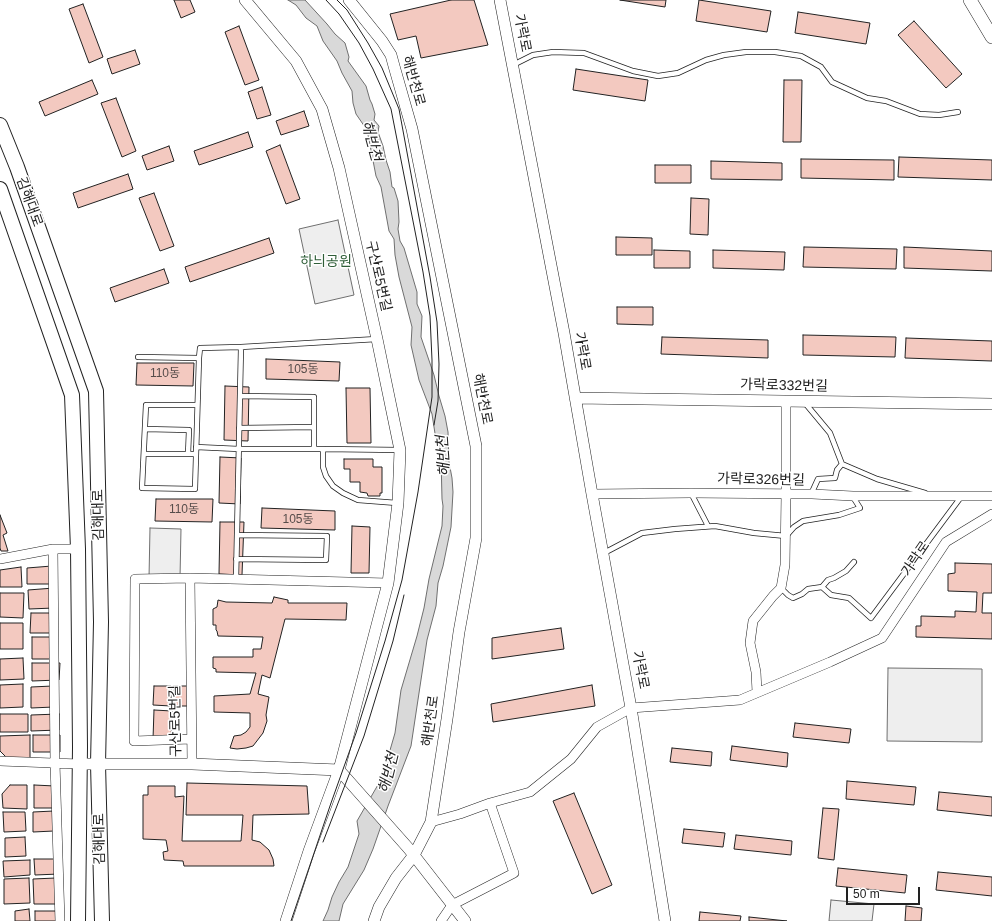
<!DOCTYPE html>
<meta charset="utf-8">
<style>
body{margin:0}
#map{position:relative;width:992px;height:921px;overflow:hidden;background:#fff;font-family:Arial,sans-serif}
canvas{display:block}
.scale{position:absolute;left:846px;top:887px;width:74px;height:18px;box-sizing:border-box;border:2px solid #222;border-top:0;padding-left:5px;font-size:12px;line-height:14px;white-space:nowrap;color:#222;-webkit-text-stroke:3px #fff;paint-order:stroke}
</style>
<div id="map">
<canvas width="992" height="921"></canvas>
<div class="scale">50 m</div>
</div>
<script>
const c = document.querySelector('canvas').getContext('2d');
c.lineJoin = 'round';
function fillPath(path, color) { c.fillStyle = color; c.fill(path, 'evenodd'); }
const toPath = rows => new Path2D(rows.map(r => 'M' + r).join(''));
function stroke(path, color, width, dash) { c.strokeStyle = color; c.lineWidth = width; c.lineCap = dash ? 'butt' : 'round'; c.setLineDash(dash || []); c.stroke(path); }
function drawText(font, color, halo, rows, align = 'center') {
  c.font = font + ' Arial,"Noto Sans KR",sans-serif'; c.lineWidth = 3; c.setLineDash([]); c.textBaseline = 'middle'; c.strokeStyle = halo; c.fillStyle = color; for (const [text, x, y, turn = 0] of rows) {
    c.save(); c.translate(x, y); c.rotate((+turn || 0) * Math.PI / 180); c.textAlign = isNaN(turn) ? turn : align; if (halo) c.strokeText(text, 0, 0); c.fillText(text, 0, 0); c.restore();
  }
}
const green = toPath([
 [338,220,354,295,315,304,299,229,338,220],
 [150,528,181,529,180,578,149,578,150,528],
 [888,668,982,669,982,742,887,741,888,668],
 [831,900,874,904,872,921,829,921,831,900]
]);
const water = toPath([
 [288,0,305,0,327,24,335,34,345,43,349,57,348,61,366,86,370,100,372,104,375,114,374,120,379,126,378,132,383,146,386,160,390,172,392,187,394,188,398,201,399,222,398,229,400,241,404,248,417,292,417,304,422,316,421,337,434,375,439,396,445,416,448,432,449,462,452,478,453,492,451,527,443,566,438,583,436,606,427,640,411,746,388,806,373,849,364,870,343,904,339,921,323,921,328,910,332,897,339,882,348,867,359,834,357,821,379,783,386,764,395,733,401,690,417,636,424,608,429,579,442,526,443,506,442,499,441,458,439,444,436,440,432,414,419,380,411,345,412,327,399,277,395,255,394,239,389,231,381,187,376,176,369,140,367,130,356,114,353,103,352,91,342,73,337,61,323,41,317,26,306,18,296,5,288,0]
]);
const building = toPath([
 [174,0,190,0,195,12,181,18,174,0],
 [451,0,474,0,488,45,421,58,416,36,398,40,390,14,451,0],
 [620,0,666,0,665,7,620,0],
 [699,0,771,11,767,32,696,21,699,0],
 [83,4,103,57,89,63,69,9,83,4],
 [798,12,870,23,866,44,795,33,798,12],
 [914,21,962,74,946,88,898,35,914,21],
 [239,26,259,80,245,85,225,32,239,26],
 [135,50,140,64,112,74,107,59,135,50],
 [576,69,648,80,645,101,573,90,576,69],
 [92,80,98,94,45,116,39,102,92,80],
 [784,80,802,80,801,142,783,142,784,80],
 [262,87,271,115,257,119,248,92,262,87],
 [116,98,136,151,122,157,101,103,116,98],
 [304,111,309,126,281,135,276,121,304,111],
 [248,132,253,147,199,165,194,151,248,132],
 [280,145,300,199,286,204,266,151,280,145],
 [169,146,174,161,147,170,142,156,169,146],
 [899,157,992,160,992,180,898,177,899,157],
 [801,159,894,160,894,180,801,178,801,159],
 [711,161,782,163,782,180,711,179,711,161],
 [655,165,691,165,691,183,655,183,655,165],
 [128,174,133,189,78,208,73,193,128,174],
 [154,193,174,246,160,251,139,198,154,193],
 [691,198,709,199,708,235,690,234,691,198],
 [616,237,652,238,652,255,616,255,616,237],
 [269,238,274,253,190,282,185,267,269,238],
 [804,247,897,249,896,269,803,267,804,247],
 [904,247,992,251,992,271,904,268,904,247],
 [654,250,690,251,690,268,654,268,654,250],
 [713,250,785,252,784,270,713,268,713,250],
 [164,269,169,283,115,302,110,288,164,269],
 [617,307,653,307,653,325,617,324,617,307],
 [803,335,896,337,895,357,803,355,803,335],
 [662,337,768,340,768,358,661,354,662,337],
 [906,338,992,341,992,361,905,358,906,338],
 [266,359,340,362,339,381,266,379,266,359],
 [137,363,194,363,193,386,136,385,137,363],
 [225,386,249,387,248,441,224,440,225,386],
 [346,388,370,388,371,443,347,443,346,388],
 [220,457,241,458,240,504,219,503,220,457],
 [344,459,373,459,373,467,382,467,382,493,380,493,380,496,368,496,367,493,360,492,360,482,350,482,350,469,344,469,344,459],
 [156,499,213,499,212,522,155,521,156,499],
 [262,508,335,511,335,530,261,528,262,508],
 [0,515,7,533,3,535,8,551,1,551,0,548,0,515],
 [220,522,244,522,242,575,219,574,220,522],
 [352,526,370,527,369,573,351,573,352,526],
 [955,563,992,564,992,593,983,593,982,613,992,613,992,639,916,637,916,626,921,626,921,616,955,617,955,611,976,612,977,592,948,591,948,574,955,573,955,563],
 [52,566,52,584,27,584,27,568,52,566],
 [21,567,22,587,0,587,0,570,21,567],
 [54,588,54,608,29,609,28,590,54,588],
 [0,593,24,593,23,618,0,617,0,593],
 [274,597,288,600,288,603,347,603,346,620,285,619,270,678,262,675,258,694,269,697,266,715,267,721,263,733,253,746,246,748,237,749,230,748,234,736,241,735,246,732,250,727,250,713,214,712,214,696,250,694,256,673,216,672,216,669,213,668,213,657,253,657,253,649,261,649,263,637,218,636,217,631,216,630,216,625,213,625,213,609,217,607,218,600,226,602,272,603,274,597],
 [31,613,56,613,55,633,30,633,31,613],
 [0,623,23,623,23,649,0,649,0,623],
 [561,628,564,649,492,659,492,638,561,628],
 [32,637,56,637,56,659,32,659,32,637],
 [23,658,24,679,0,680,0,659,23,658],
 [32,663,60,663,59,680,32,681,32,663],
 [23,684,23,707,0,708,0,685,23,684],
 [592,685,595,706,493,722,491,704,592,685],
 [53,686,54,707,31,708,31,687,53,686],
 [154,686,171,686,171,706,153,705,154,686],
 [174,686,192,686,192,706,174,706,174,686],
 [154,710,172,711,171,740,153,739,154,710],
 [0,714,28,714,28,732,0,732,0,714],
 [59,714,59,730,31,731,31,715,59,714],
 [795,723,851,729,849,743,793,737,795,723],
 [30,735,30,760,9,760,0,751,0,736,30,735],
 [33,735,60,735,60,752,33,752,33,735],
 [732,746,788,753,787,767,730,760,732,746],
 [672,748,712,752,711,766,670,762,672,748],
 [847,781,916,787,914,805,846,799,847,781],
 [187,783,307,786,309,814,253,815,252,840,260,842,269,850,273,859,274,866,184,866,183,861,164,860,163,852,168,851,166,840,143,839,143,795,148,795,148,786,175,786,175,797,184,796,182,841,241,841,243,815,186,815,187,783],
 [10,785,27,785,27,809,3,808,2,794,10,785],
 [34,785,55,786,56,808,34,808,34,785],
 [939,792,992,797,992,816,937,810,939,792],
 [574,793,612,885,592,894,553,801,574,793],
 [823,808,839,809,834,860,818,858,823,808],
 [54,811,54,831,33,832,33,812,54,811],
 [3,812,25,812,26,831,4,832,3,812],
 [684,829,725,833,723,847,682,843,684,829],
 [736,835,792,841,791,855,734,849,736,835],
 [25,837,26,856,5,857,5,838,25,837],
 [34,859,59,859,59,874,35,875,34,859],
 [30,860,30,875,4,877,3,861,30,860],
 [838,868,907,875,905,893,836,886,838,868],
 [938,872,992,877,992,896,936,890,938,872],
 [29,878,30,903,4,904,4,879,29,878],
 [56,878,57,904,34,904,33,879,56,878],
 [906,906,922,908,921,921,905,921,906,906],
 [29,909,30,921,15,921,15,911,29,909],
 [35,911,57,911,57,921,35,921,35,911],
 [700,912,741,916,740,921,699,921,700,912],
 [749,917,787,921,749,921,749,917]
]);
const service = toPath([
 [513,65,533,55,553,52,584,53,633,71,658,76,678,73,706,60,724,55,746,52,775,52,801,56,821,67,832,82,867,98,886,101,920,114,939,115,958,112],
 [138,357,199,358,200,348,241,347,377,339],
 [805,403,830,433,842,464,877,479,925,493],
 [197,405,146,405,142,488,195,489,199,358],
 [239,428,314,427,314,397,240,396],
 [145,429,189,430,188,454,196,454],
 [196,447,239,449,323,449,400,450],
 [314,449,314,427],
 [323,449,323,467,326,476,333,486,343,493,358,500,397,503],
 [144,454,188,454],
 [691,493,708,526],
 [812,494,813,490,818,479,835,478,837,470,842,464],
 [604,553,642,533,675,529,715,526,754,533,786,536,794,527,803,521,839,515,860,508,853,497],
 [236,559,326,560,327,536,237,535],
 [236,580,241,347],
 [822,587,828,580,834,578,846,571,854,562],
 [781,588,788,595,793,598,802,594,808,589,822,587,831,595,849,598,871,618,961,497]
]);
const minor = toPath([
 [592,494,691,493,812,494,853,496,992,496],
 [53,549,55,763,60,921],
 [0,559,53,549,78,549],
 [190,578,192,764],
 [757,692,756,672,750,643,753,621,773,596,781,588,785,565,786,494,786,401],
 [191,739,134,741,135,579,190,578,388,583],
 [0,761,79,764],
 [431,822,460,814,490,803,530,792,571,759,597,727,631,708,740,700,830,662,882,638,946,542,992,514],
 [441,921,452,905,514,873,490,803]
]);
const tertiary = toPath([
 [245,0,296,61,322,109,339,168,377,339,400,450,398,503,388,583,339,770,309,851,286,921],
 [349,0,382,41,391,55,394,66,412,129,476,446,476,538,459,632,447,719,431,822,414,855,396,878,379,907,374,921],
 [500,0,564,333,592,494,631,708,665,921],
 [575,398,992,404],
 [79,764,192,764,339,770],
 [339,770,409,849,465,921]
]);
const secondary = toPath([
 [970,0,992,37]
]);
const primary = toPath([
 [0,125,17,167,96,391,101,622,98,764,102,921],
 [0,189,72,395,78,549,80,747,78,921]
]);
const tram = toPath([
 [337,0,347,10,368,43,382,68,399,109,430,277,437,322,439,364,438,401,434,425],
 [323,842,364,736,393,641,404,595],
 [291,921,331,803,356,733,385,641,402,580,418,492,432,397,432,360,430,316,423,272,391,109,373,69,359,43,339,14,326,0]
]);
const numberNames = [
 ["105동",303,370],
 ["110동",165,374],
 ["110동",184,510],
 ["105동",298,520]
];
const streetNames = [
 ["가락로",522,33,79],
 ["해반천로",413,81,74],
 ["김해대로",29,202,70],
 ["구산로5번길",378,276,77],
 ["가락로",582,351,80],
 ["가락로332번길",784,386,1],
 ["해반천로",482,399,79],
 ["가락로326번길",761,480,1],
 ["김해대로",99,515,-91],
 ["가락로",916,559,-56],
 ["가락로",640,670,79],
 ["구산로5번길",176,721,-91],
 ["해반천로",431,721,-82],
 ["김해대로",100,839,-91]
];
const parkNames = [
 ["하늬공원",326,262]
];
const waterNames = [
 ["해반천",371,141,75],
 ["해반천",444,456,-94],
 ["해반천",389,773,-76]
];
fillPath(green, '#eee');
stroke(green, '#6f6f6f', 1);
fillPath(water, '#d9d9d9');
stroke(water, '#6f6f6f', 1);
fillPath(building, '#f3c9c0');
stroke(building, '#222', 1);
stroke(service, '#222', 6);
stroke(minor, '#222', 10);
stroke(tertiary, '#222', 12);
stroke(secondary, '#222', 14);
stroke(primary, '#222', 16);
stroke(service, '#fff', 4.5);
stroke(minor, '#fff', 9);
stroke(tertiary, '#fff', 11);
stroke(secondary, '#fff', 13);
stroke(primary, '#fff', 14);
stroke(tram, '#222', 1);
drawText('12px', '#564c4a', null, numberNames);
drawText('14px', '#222', '#fff', streetNames);
drawText('14px', '#2f5e38', '#fff', parkNames);
drawText('italic 15px', '#222', '#fff', waterNames);
</script>
